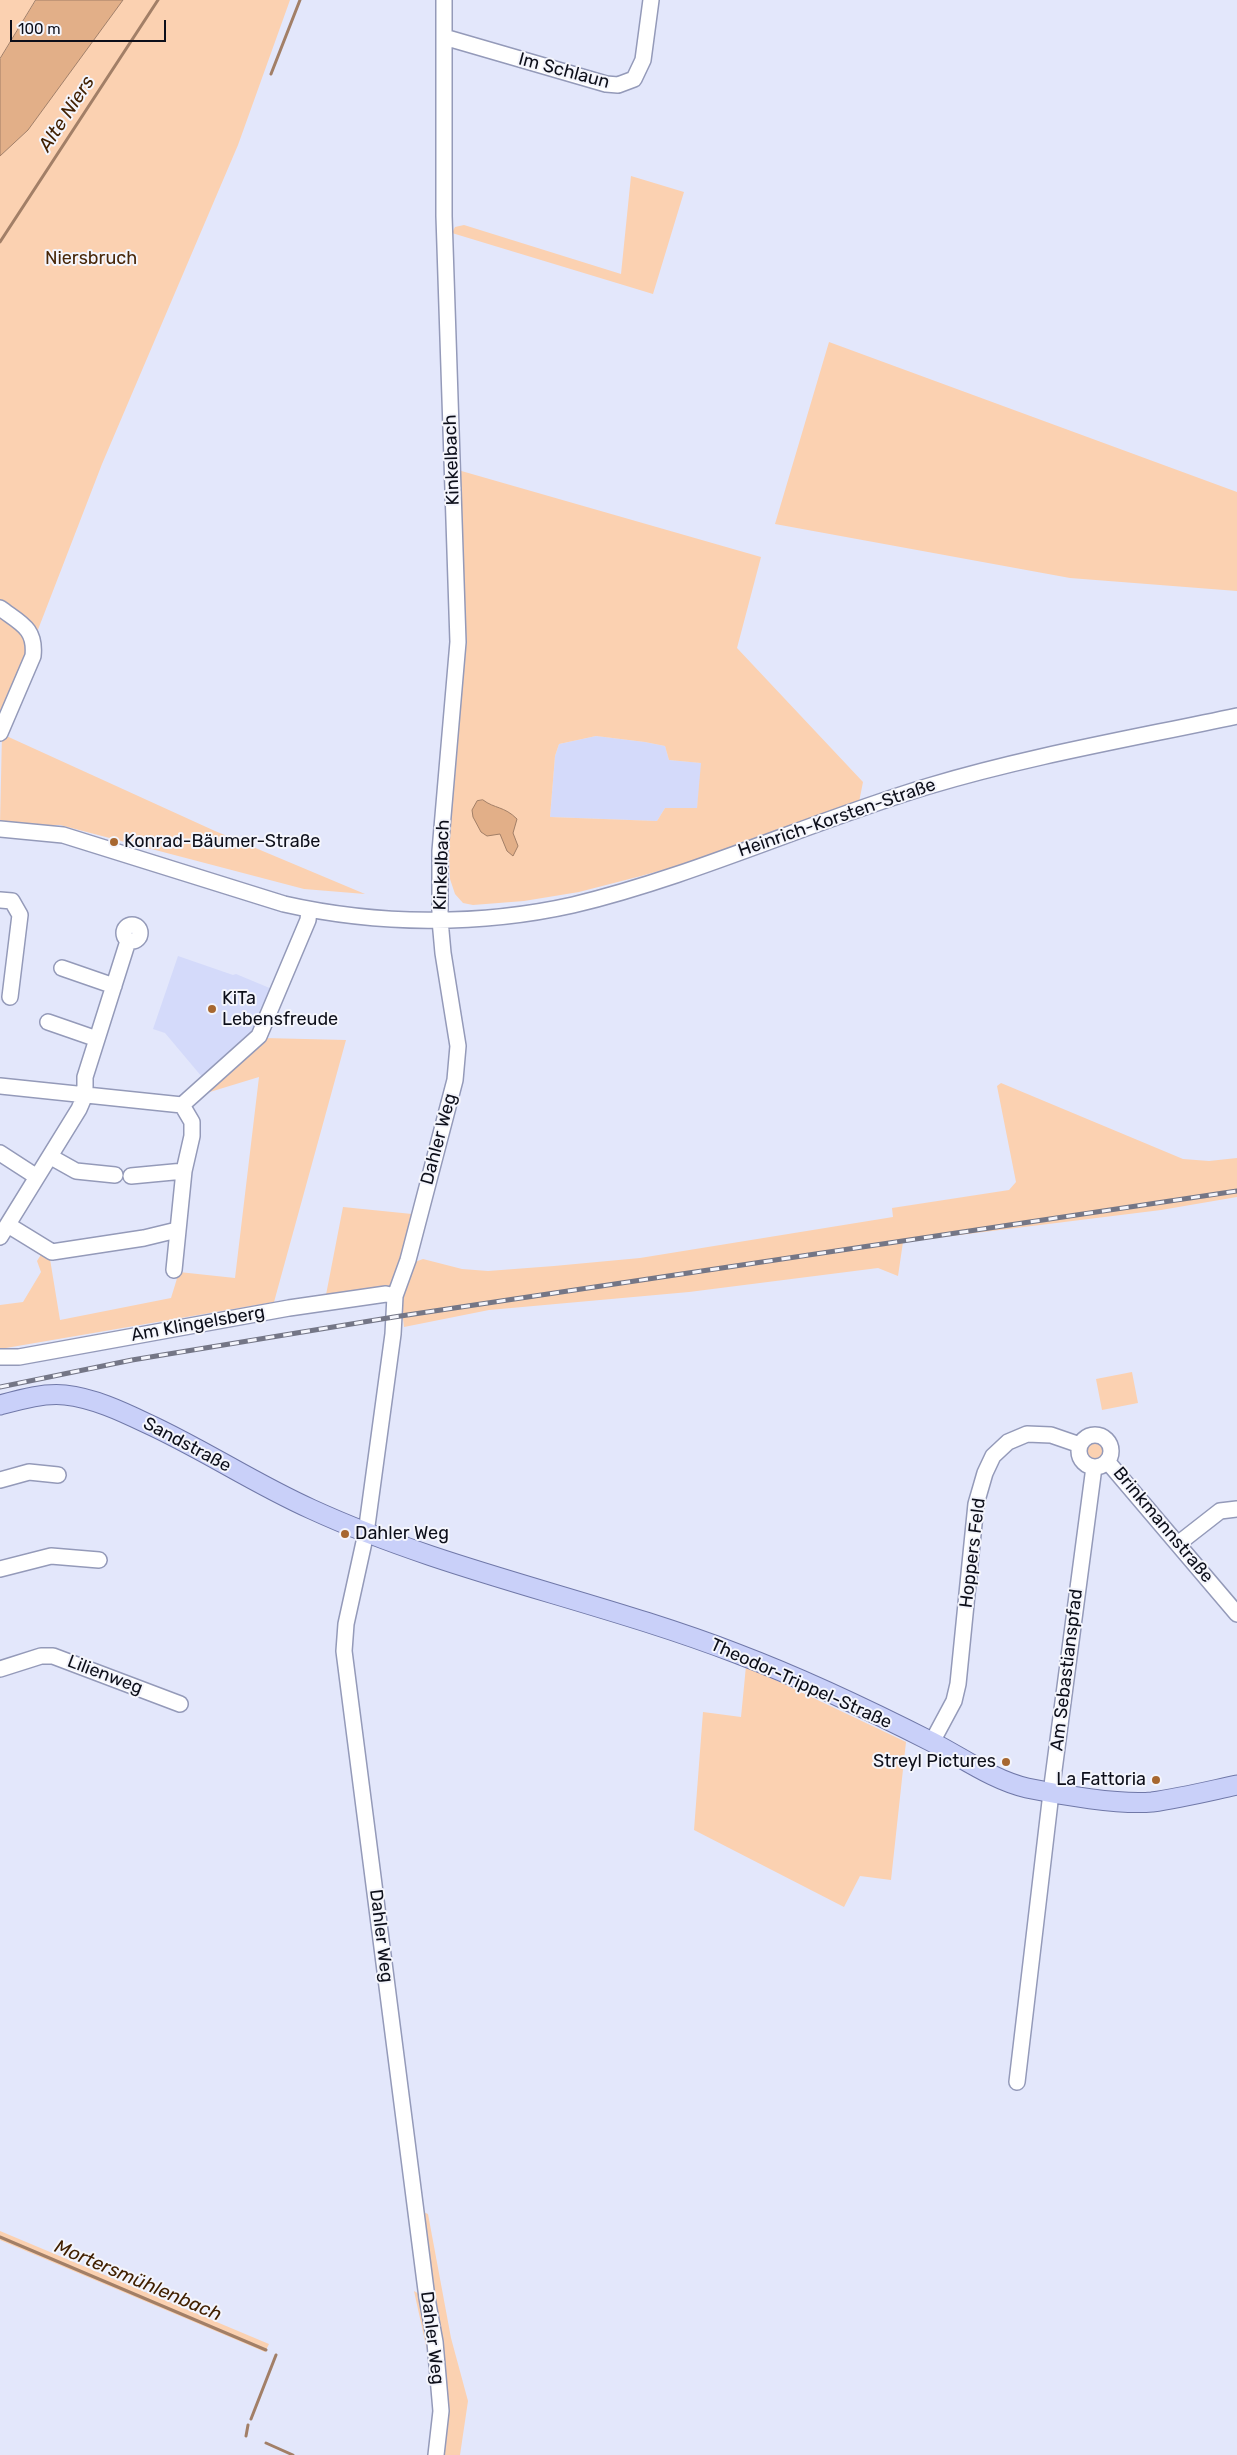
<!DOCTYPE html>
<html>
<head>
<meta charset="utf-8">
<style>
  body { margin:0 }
  #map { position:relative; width:1237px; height:2455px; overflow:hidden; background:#e3e7fb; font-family:Rubik,sans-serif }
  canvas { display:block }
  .scale { position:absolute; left:10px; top:20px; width:156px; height:22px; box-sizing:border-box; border:2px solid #0d0f1a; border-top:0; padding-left:6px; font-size:15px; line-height:18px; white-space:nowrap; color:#0d0f1a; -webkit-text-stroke:4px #f4f5fc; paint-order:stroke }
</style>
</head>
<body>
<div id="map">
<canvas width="1237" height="2455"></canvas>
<div class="scale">100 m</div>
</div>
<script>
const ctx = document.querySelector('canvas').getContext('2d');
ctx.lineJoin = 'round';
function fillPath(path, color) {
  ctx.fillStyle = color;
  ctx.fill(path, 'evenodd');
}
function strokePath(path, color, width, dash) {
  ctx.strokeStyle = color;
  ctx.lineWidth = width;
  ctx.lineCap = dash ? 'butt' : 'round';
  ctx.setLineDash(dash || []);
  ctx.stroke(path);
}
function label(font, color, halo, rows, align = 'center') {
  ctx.font = font + ' Rubik,sans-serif';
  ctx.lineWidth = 4;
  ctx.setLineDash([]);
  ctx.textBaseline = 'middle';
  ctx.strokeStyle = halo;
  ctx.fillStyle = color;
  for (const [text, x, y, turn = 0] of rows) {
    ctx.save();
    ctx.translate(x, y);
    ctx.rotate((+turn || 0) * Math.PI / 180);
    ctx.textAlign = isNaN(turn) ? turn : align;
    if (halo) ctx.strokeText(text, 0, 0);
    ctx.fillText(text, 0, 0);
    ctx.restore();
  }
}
fillPath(new Path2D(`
  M596 736 645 742 665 746 669 760 702 763 697 809 665 808 657 821 550 817 555 756 559 744Z
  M178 956 233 975 236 974 272 989 254 1032 202 1077 165 1033 153 1029Z`), '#d4dafa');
fillPath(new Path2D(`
  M0 0H36L0 59Z
  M123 0H290L238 145 102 464 0 728V156L28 130Z
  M631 176 684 192 653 294 452 233 455 227 464 225 621 274Z
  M829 342 1237 492V591L1070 578 775 524Z
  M444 466 761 557 737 648 863 782 859 802 716 855 641 876 579 892 524 901 473 905 463 903 455 894 450 879 448 835 450 646ZM596 736 645 742 665 746 669 760 701 763 697 808H665L657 821 550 817 555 756 559 744Z
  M2 734 215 831 365 894 304 889 60 825H0Z
  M264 1038 346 1040 274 1302 0 1349V1305L23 1302 41 1272 37 1261 44 1250 53 1255 50 1259 60 1320 171 1298 179 1272 235 1278 259 1077 200 1095Z
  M1001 1083 1183 1159 1209 1161 1237 1158V1197L1161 1210 903 1242 898 1276 878 1268 689 1292 489 1310 404 1327 400 1294 412 1263 423 1259 462 1269 488 1271 554 1266 640 1258 893 1217 892 1208 1009 1190 1016 1182 997 1086Z
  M343 1207 412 1214 394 1288 325 1300Z
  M1132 1372 1138 1403 1102 1410 1096 1379Z
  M1087 1451a8 8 0 1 1 16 0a8 8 0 1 1-16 0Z
  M746 1666 906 1742 891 1880 860 1876 844 1907 694 1830 703 1712 741 1717Z
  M416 2209 428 2214 451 2338 468 2401 460 2455H431L436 2391 414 2291 426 2298Z
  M0 2231 269 2344 265 2352 0 2240Z`), '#fbd1b1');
const water = new Path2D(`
  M36 0H123L28 130 0 156V59Z
  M483 800C495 809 504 806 517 819L513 833 518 846 513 856 507 851 500 834 487 836 481 832 473 817 472 810 477 801Z`);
fillPath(water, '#e2af88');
strokePath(water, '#a27f67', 1);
strokePath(new Path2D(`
  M271 74 300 0
  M0 242 158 0
  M0 2237 266 2350
  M251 2419 276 2355
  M246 2436 248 2425
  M266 2443 293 2455`), '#a27f67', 3);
const minor = new Path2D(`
  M444 37 606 84 618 85 634 79 643 60 651 0
  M0 608C20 623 36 628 33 656L0 733
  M0 829 63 835 284 904C377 925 479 926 573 905 694 876 809 822 929 786 1029 756 1134 738 1237 716
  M0 900 12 901 20 915 10 997
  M124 933a8 8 0 1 1 16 0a8 8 0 1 1-16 0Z
  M62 968 114 986
  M48 1022 97 1039
  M0 1086 182 1105 259 1036 308 920 309 910
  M0 1153 37 1177
  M51 1157 76 1171 115 1175
  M131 1176 184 1171
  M8 1225 52 1252 144 1238 177 1230
  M0 1237 79 1109 85 1095V1077L128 941
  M174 1270 184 1171 192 1136V1122L182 1105
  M0 1357H19L289 1308 386 1294 395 1296
  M1079 1451a16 16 0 1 1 32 0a16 16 0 1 1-32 0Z
  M1107 1461 1237 1614
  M0 1480 29 1472 58 1475
  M1179 1543 1220 1511 1237 1509
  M0 1569 51 1556 99 1560
  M0 1669 41 1656H53L180 1704
  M932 1742 954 1701 958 1684 976 1504 985 1473 993 1456 1008 1442 1027 1434 1051 1435 1080 1445
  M1017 2082 1051 1793 1094 1467
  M436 2455 441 2411 435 2342 427 2298 344 1651 346 1624 366 1533 393 1334 395 1296 408 1260 455 1080 458 1046 443 953 440 920V851L458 642 444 216V0`);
const major = new Path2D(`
  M0 1405C22 1399 43 1393 65 1395 93 1398 121 1411 146 1423 203 1449 255 1484 311 1509 448 1572 598 1600 738 1654 804 1679 869 1710 932 1742 963 1758 993 1780 1027 1788 1060 1795 1120 1805 1152 1802 1181 1798 1209 1791 1237 1785`);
strokePath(minor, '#949ab9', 18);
strokePath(major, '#7078a8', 21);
strokePath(minor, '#fff', 15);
strokePath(major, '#c9d0f9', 19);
const rail = new Path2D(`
  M0 1387 132 1360 394 1317 1237 1191`);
strokePath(rail, '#747686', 5);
strokePath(rail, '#f4f5fc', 3, [9]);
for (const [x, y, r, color] of [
  [114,842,5,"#a76730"],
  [212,1009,5,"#a76730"],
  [345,1534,5,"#a76730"],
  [1006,1762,5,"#a76730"],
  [1156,1780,5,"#a76730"]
]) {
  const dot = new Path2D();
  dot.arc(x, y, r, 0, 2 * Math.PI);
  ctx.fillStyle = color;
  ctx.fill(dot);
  strokePath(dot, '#f4f5fc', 2);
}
label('18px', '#0d0f1a', '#f4f5fc', [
  ["Im Schlaun",564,71,15],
  ["Kinkelbach",452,460,-92],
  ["Heinrich-Korsten-Straße",837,818,-19],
  ["Kinkelbach",442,865,-88],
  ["Dahler Weg",439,1139,-75],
  ["Am Klingelsberg",198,1324,-10],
  ["Sandstraße",187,1445,28],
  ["Brinkmannstraße",1163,1525,50],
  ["Hoppers Feld",973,1553,-83],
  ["Am Sebastianspfad",1067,1670,-83],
  ["Lilienweg",105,1675,21],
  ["Theodor-Trippel-Straße",801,1684,24],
  ["Dahler Weg",381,1936,83],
  ["Dahler Weg",432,2338,83]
]);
label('18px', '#482708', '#f4f5fc', [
  ["Niersbruch",91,259]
]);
label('18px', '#0d0f1a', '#f4f5fc', [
  ["Konrad-Bäumer-Straße",124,842],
  ["KiTa",222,999],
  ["Lebensfreude",222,1020],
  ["Dahler Weg",355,1534],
  ["Streyl Pictures",996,1762,"right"],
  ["La Fattoria",1146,1780,"right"]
], 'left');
label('italic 19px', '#412001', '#f4f5fc', [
  ["Alte Niers",67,114,-57],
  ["Mortersmühlenbach",138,2281,23]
]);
</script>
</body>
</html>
